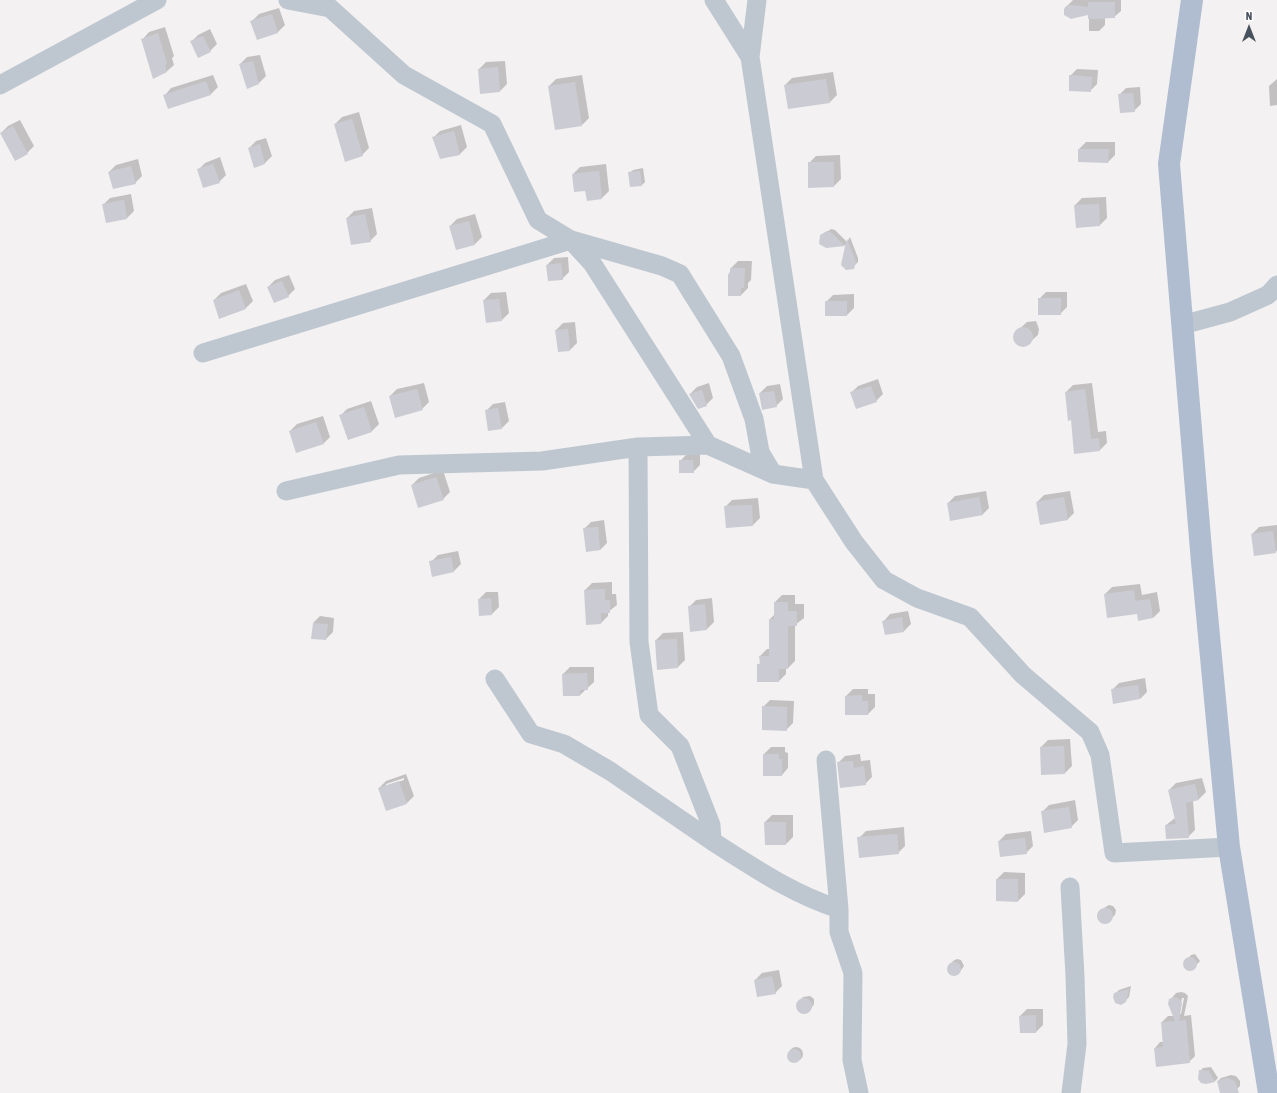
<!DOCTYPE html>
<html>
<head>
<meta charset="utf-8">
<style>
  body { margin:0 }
  #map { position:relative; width:1277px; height:1093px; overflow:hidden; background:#f3f1f1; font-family:"Asap Condensed",sans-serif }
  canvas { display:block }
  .north { position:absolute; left:1229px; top:8px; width:40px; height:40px; -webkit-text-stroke:3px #fff; paint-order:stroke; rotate:0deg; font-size:11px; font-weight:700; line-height:16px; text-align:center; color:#48525f }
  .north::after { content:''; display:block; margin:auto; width:14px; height:18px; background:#48525f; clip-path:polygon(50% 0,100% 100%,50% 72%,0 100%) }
</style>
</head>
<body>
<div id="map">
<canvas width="1277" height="1093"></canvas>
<div class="north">N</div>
</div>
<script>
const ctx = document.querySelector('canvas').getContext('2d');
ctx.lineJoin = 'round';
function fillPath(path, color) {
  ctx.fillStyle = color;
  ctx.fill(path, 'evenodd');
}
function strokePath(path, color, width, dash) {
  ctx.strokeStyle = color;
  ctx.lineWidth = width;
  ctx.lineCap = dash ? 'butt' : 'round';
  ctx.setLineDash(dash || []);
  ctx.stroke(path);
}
fillPath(new Path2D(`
  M1073 0H1121V11L1114 17H1105V25L1099 31H1089V13L1067 6Z
  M279 8 285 25 278 32 252 21 259 14Z
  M165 27 174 56 172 58 174 65 166 72 143 39 149 32Z
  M210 29 217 44 210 51 191 42 198 35Z
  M260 55 266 76 259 83 240 64 247 57Z
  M505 61 507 84 500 91 479 69 486 62Z
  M1077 69 1098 70 1097 84 1090 91 1070 76Z
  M833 72 837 95 830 102 785 85 792 78Z
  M213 75 218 87 211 94 168 108 165 95 171 88Z
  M582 75 589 118 582 125 549 86 556 79Z
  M1277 79V105L1270 106 1269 86Z
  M1140 87 1141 104 1134 111 1119 95 1126 88Z
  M359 112 369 148 362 155 335 124 342 117Z
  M20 120 34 146 27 153 1 133 8 126Z
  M461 125 467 147 460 154 433 138 440 131Z
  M266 138 272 156 265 163 254 166 249 148 256 141Z
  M1086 142H1115V155L1108 162 1079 161V149Z
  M840 155 841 179 834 186 809 163 816 156Z
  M220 157 226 175 219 182 198 170 205 163Z
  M138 159 142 176 135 183 109 172 116 165Z
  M606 164 609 191 602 198 573 174 580 167Z
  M643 168 645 182 642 185 629 173 633 170Z
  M131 194 134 211 127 218 103 205 110 198Z
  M1106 197 1107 218 1100 225 1075 205 1082 198Z
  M372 208 377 234 370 241 347 218 354 211Z
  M475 214 482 237 475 244 457 249 450 226 457 219Z
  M831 229 835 230 847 242 850 237 858 258V262L854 266 846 245 826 247 821 236Z
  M568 257 569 272 562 279 547 265 554 258Z
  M738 261H752L751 280 748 283V288L741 295 729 274 731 268Z
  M289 275 295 289 288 296 268 287 275 280Z
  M246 284 253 301 246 308 214 300 221 293Z
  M506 292 509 313 502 320 484 300 491 293Z
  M1046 292H1067V307L1060 314 1039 299Z
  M854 294V308L847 315 826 302 833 295Z
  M1036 321 1039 329 1038 335 1030 342 1023 346 1017 344 1014 339 1015 333 1027 322Z
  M575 322 577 343 570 350 559 351 556 330 563 323Z
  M878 379 883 394 876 401 851 393 858 386Z
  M424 383 429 402 422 409 390 396 397 389Z
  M709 383 713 398 706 405 690 394 697 387Z
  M1092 383 1098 432 1106 431 1107 443 1100 450 1072 419 1066 392 1073 385Z
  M780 384 783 399 776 406 760 393 767 386Z
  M371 401 379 424 372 431 348 439 340 416 347 409Z
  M505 402 509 421 502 428 486 411 493 404Z
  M323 416 330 437 323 444 290 431 297 424Z
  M700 453V465L693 472 680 461 687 454Z
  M443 470 450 492 443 499 412 485 419 478Z
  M986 491 989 508 982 515 948 503 955 496Z
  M1070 491 1074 513 1067 520 1037 502 1044 495Z
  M758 498 760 518 753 525 725 507 732 500Z
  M604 520 607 543 600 550 587 551 584 529 591 522Z
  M1277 525V550L1276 552 1252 534 1259 527Z
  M458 551 461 564 454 571 431 562 438 555Z
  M612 582V594H616L617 605 608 612V616L601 623 585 590 592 583Z
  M1140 584 1142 595 1157 592 1160 611 1153 618 1138 613 1105 594 1112 587Z
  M486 592H498L499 607 492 614 480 615 479 599Z
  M782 595H795V604H804V618L795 625V661L788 668H786V674L779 681 758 665 761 662 760 656 767 649H770V619L775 614V602Z
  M712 598 714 622 707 629 691 631 689 607 696 600Z
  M908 611 911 624 904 631 884 621 890 614Z
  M320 616 334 618 333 632 326 639 313 623Z
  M683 632 685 660 678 667 656 640 663 633Z
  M570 667H594V682L580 695 563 674Z
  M1145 678 1147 692 1140 699 1112 690 1119 683Z
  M853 689H868V694H875V707L868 714 846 696Z
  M770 700 794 701 793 723 786 730 763 707Z
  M1070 739 1072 766 1065 773 1041 747 1048 740Z
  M771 747H785V752L788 753V768L782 775 764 754Z
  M860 754 861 761 870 760 872 777 865 784 838 763 845 756Z
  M406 774 414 796 407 803 379 788 386 781ZM404 778V780L386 786V784Z
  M1202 778 1206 792 1199 799 1193 801 1195 830 1188 837 1166 825 1175 818 1169 790 1176 783Z
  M1075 800 1078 820 1071 827 1042 812 1049 805Z
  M772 815H793V837L786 844 765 822Z
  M904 827 905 846 898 853 859 838 866 831Z
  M1031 831 1033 846 1026 853 999 841 1006 834Z
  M1004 872 1025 873V894L1018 901 997 879Z
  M1109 905 1113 906 1116 910 1115 915 1107 923 1101 922 1098 918 1099 911Z
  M1195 954 1200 961 1192 970H1188L1184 966V963L1191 955Z
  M957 959 961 960 964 966 959 973 953 975 950 974 948 968 953 961Z
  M779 970 782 986 775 993 755 980 762 973Z
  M1131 986 1129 997 1125 1001 1115 994 1119 990Z
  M1181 992 1185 993 1188 996 1184 1016 1191 1015 1195 1056 1189 1062 1155 1048 1160 1042H1164L1162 1022 1168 1016H1174L1170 1000 1176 993ZM1182 998H1184L1181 1014 1179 1013Z
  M810 996 814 999V1004L809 1012 802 1013 797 1007 800 1001 803 997Z
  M1027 1009H1043V1025L1036 1032 1020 1016Z
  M789 1054a7 7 0 1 1 14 0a7 7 0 1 1-14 0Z
  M1211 1067 1218 1078 1215 1081 1203 1083 1200 1071 1203 1068Z
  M1231 1075 1236 1076 1240 1081V1086L1233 1093H1223L1218 1081 1221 1078Z`), '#0003');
fillPath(new Path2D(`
  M1088 2H1115V18L1088 19V15L1071 19 1064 15V9L1066 6 1070 5 1088 7Z
  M272 14 278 33 257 40 250 21Z
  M158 33 167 64 165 65 167 72 153 79 141 39Z
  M203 36 211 52 198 58 190 41Z
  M253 61 259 84 247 89 239 64Z
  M498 67 500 92 480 94 478 69Z
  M1069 75 1092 77 1091 92 1069 91Z
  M826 79 830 103 788 109 784 85Z
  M206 81 211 95 168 109 163 95Z
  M575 82 582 126 555 130 548 86Z
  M1133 93 1135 112 1120 113 1118 94Z
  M352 119 363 156 345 162 334 124Z
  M13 126 28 154 15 161 0 133Z
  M454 131 460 155 440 159 432 137Z
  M260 144 265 164 254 168 248 148Z
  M1078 149H1109L1108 163 1078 162Z
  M808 162H834V187L808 188Z
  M213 164 220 183 203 188 197 169Z
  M131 166 136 184 113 189 108 172Z
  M599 171 602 199 587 201 585 191 574 192 572 174Z
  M640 171 642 186 630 187 628 172Z
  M124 200 127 219 106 223 102 204Z
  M1099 204 1100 226 1076 228 1074 205Z
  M365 214 371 242 351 245 346 218Z
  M469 221 475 245 456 250 449 226Z
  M827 231 832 233 845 246 847 239 856 262 854 269 846 270 841 265 845 246 826 248 819 244 820 235Z
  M561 263 563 280 548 281 546 265Z
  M730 268H745L744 288H741V296H728V274H730Z
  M282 281 289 297 274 303 267 287Z
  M239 290 246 309 219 319 213 300Z
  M1038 298H1061V315H1038Z
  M499 299 502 321 486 323 483 300Z
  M825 301H847V316H825Z
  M1013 337a10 10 0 1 1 20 0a10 10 0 1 1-20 0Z
  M568 329 570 351 558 352 555 330Z
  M871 386 877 402 856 409 850 392Z
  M417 389 423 410 395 418 389 396Z
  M1085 389 1091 439 1099 438 1100 451 1074 454 1071 420 1068 421 1065 392Z
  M702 390 707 406 698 409 689 394Z
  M774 391 777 407 762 410 759 393Z
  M364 407 372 432 348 440 339 415Z
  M498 408 502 429 488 431 485 410Z
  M316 422 324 444 296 453 289 431Z
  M679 460H693L694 473H679Z
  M436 477 444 500 418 508 411 485Z
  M979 497 983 515 950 521 947 503Z
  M1064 497 1068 520 1040 525 1036 502Z
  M752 505 753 526 726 528 724 506Z
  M598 527 600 550 586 552 583 528Z
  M1273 531 1276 553 1254 556 1251 534Z
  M451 557 454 572 432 577 429 561Z
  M605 589V600H610V613H601V624L586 625 584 590Z
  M1134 590 1135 601 1150 599 1153 618 1138 621 1137 614 1107 618 1104 594Z
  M491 598 492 615 479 616 478 599Z
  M774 602H788V611H797V626H788V669H779V682H757V664H760L759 656H769V619H774Z
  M705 604 707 630 690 632 688 606Z
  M902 617 904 632 885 635 882 621Z
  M313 623 328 624 326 640 311 639Z
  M677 639 678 668 657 670 655 640Z
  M587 673 588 690H580V696H563L562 674Z
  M1138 685 1140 699 1113 704 1111 689Z
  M862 695V701H868V715H845V696Z
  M762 706 787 707V731L762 730Z
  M1064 746 1065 774 1041 775 1040 747Z
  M763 754H779V759H782V776H763Z
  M853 761 854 768 864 766 866 785 840 788 837 762Z
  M399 781 407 804 386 811 378 788Z
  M1195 784 1199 800 1186 803 1189 838 1166 839 1165 825 1176 824 1168 790Z
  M1069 807 1072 828 1044 833 1041 811Z
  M764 822H786V845H765Z
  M897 834 899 854 859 858 857 837Z
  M1025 838 1027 854 1000 857 998 841Z
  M996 879H1018V902L996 901Z
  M1097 916a8 8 0 1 1 16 0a8 8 0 1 1-16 0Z
  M1183 964a7 7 0 1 1 14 0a7 7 0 1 1-14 0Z
  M947 969a7 7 0 1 1 14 0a7 7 0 1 1-14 0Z
  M772 976 776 994 757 997 754 980Z
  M1129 989 1126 1002 1121 1005 1115 1003 1113 997 1114 993Z
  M1174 997 1179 999 1182 1003 1179 1021 1186 1020 1190 1063 1156 1067 1154 1048 1163 1047 1161 1022 1175 1021 1168 1004 1169 999Z
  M796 1006a8 8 0 1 1 16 0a8 8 0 1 1-16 0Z
  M1036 1015V1033H1020L1019 1016Z
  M787 1056a7 7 0 1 1 14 0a7 7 0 1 1-14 0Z
  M1199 1070 1209 1071 1215 1082 1206 1084 1201 1083 1198 1079Z
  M1227 1078 1235 1081 1239 1093H1220L1217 1081Z`), '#cbccd3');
strokePath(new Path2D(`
  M288 0 330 8 404 75 492 124 538 220 571 240 592 263 708 445
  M714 0 750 57 814 480
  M750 57 757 0
  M0 85 157 0
  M1182 325 1230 312 1268 295 1277 285
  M203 353 571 240 662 266 680 274 731 356 754 419 760 452 773 474 708 445 638 447 542 461 399 465 286 491
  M638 447 639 642 649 715 680 746 711 825 712 841C753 867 792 894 839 909V932L853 973 852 1060 859 1093
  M773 474 814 480 854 542 884 580 917 598 970 617 1023 675 1090 732 1100 755 1114 853 1229 847
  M495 679 531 734 564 744 610 771 712 841
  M826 760 839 909
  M1070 887 1075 976 1077 1044 1071 1093`), '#bec7d0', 19);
strokePath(new Path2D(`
  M1192 0 1169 164 1202 562 1229 847 1269 1093`), '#b0bdd0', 22);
</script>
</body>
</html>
